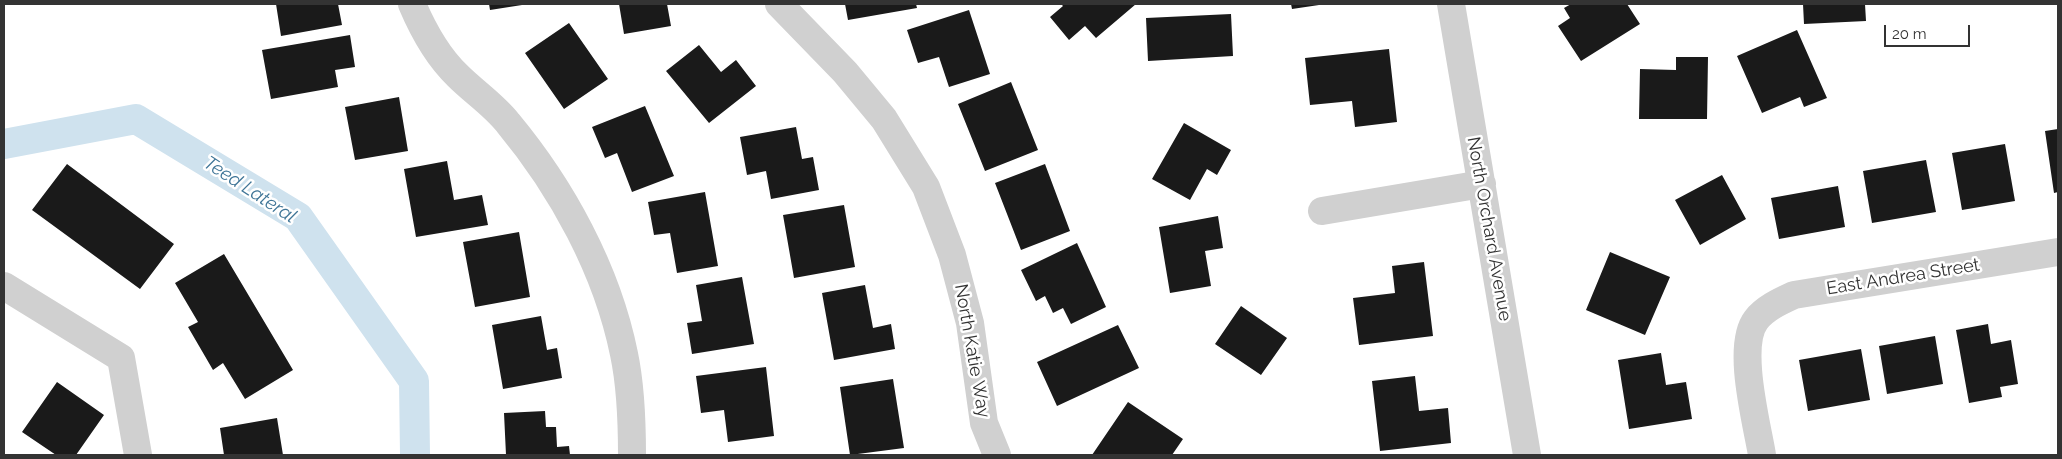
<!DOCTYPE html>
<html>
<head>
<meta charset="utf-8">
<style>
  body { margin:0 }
  #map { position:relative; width:2062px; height:459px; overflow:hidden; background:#fff; font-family:Raleway,sans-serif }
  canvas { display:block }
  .frame { position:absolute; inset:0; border:5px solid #333; pointer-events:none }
  .scale { position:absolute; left:1884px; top:25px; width:86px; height:22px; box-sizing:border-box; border:2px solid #333; border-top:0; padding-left:6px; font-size:15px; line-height:18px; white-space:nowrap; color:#333; -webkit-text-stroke:4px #fff; paint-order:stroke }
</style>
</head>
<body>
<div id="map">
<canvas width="2062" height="459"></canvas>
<div class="frame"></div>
<div class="scale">20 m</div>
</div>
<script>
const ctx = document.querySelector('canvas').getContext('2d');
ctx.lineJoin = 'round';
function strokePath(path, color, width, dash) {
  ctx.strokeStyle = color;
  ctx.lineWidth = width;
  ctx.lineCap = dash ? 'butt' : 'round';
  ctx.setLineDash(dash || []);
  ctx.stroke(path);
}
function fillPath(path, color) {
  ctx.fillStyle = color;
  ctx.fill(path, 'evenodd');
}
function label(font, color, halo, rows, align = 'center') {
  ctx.font = font + ' Raleway,sans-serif';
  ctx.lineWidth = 5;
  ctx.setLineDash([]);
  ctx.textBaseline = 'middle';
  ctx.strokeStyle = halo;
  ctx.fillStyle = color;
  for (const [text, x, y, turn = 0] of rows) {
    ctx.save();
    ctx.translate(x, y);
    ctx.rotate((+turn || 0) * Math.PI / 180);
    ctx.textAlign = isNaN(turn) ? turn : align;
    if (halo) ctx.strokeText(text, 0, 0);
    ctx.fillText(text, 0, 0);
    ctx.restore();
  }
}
strokePath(new Path2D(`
  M4 144 136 119 298 217 414 381 415 455`), '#cfe2ee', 30);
fillPath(new Path2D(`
  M276 4H338L342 25 281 36Z
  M489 4H522V5L490 10Z
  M619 4H667L671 26 624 34Z
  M845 4H916L917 8 848 20Z
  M1061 4H1136L1096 38 1085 26 1069 40 1050 17 1063 6Z
  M1291 4H1319V5L1292 9Z
  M1571 4H1610L1611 5 1627 4 1640 24 1581 61 1558 26 1570 18 1564 8Z
  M1803 4H1865L1866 21 1804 24Z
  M969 10 990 74 949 87 939 57 918 63 907 30Z
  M1231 14 1233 56 1148 61 1146 18Z
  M569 23 608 79 564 109 525 53Z
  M1797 30 1827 98 1804 107 1800 97 1762 113 1737 56Z
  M350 35 355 67 335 70 338 87 271 99 262 50Z
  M699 45 721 72 736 60 756 86 709 123 666 71Z
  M1389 49 1397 122 1355 127 1352 101 1310 105 1305 58Z
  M1676 57H1708L1707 119H1639L1640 69 1676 70Z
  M1011 82 1038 150 985 171 958 104Z
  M399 97 408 151 355 160 345 107Z
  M645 106 674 176 632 192 617 153 605 158 592 127Z
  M1184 123 1231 150 1217 175 1207 169 1190 200 1152 179Z
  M796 127 802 159 813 157 819 190 771 199 766 171 747 175 740 137Z
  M2058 129V192L2054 193 2045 131Z
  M2005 144 2015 201 1962 210 1952 153Z
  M1926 160 1936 212 1872 223 1863 171Z
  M447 161 454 200 482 195 488 225 416 237 404 169Z
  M67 164 174 244 140 289 32 210Z
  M1045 164 1070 231 1021 250 995 183Z
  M1722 175 1746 219 1700 245 1675 200Z
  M1838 186 1845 227 1779 239 1771 198Z
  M705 192 718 266 677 273 670 233 654 235 648 202Z
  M844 205 855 267 794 278 783 215Z
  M1218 216 1223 248 1205 251 1211 286 1170 293 1159 227Z
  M519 232 530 297 475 307 463 242Z
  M1077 243 1106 307 1071 324 1063 308 1053 313 1045 296 1036 301 1021 270Z
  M1610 252 1670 277 1645 335 1586 310Z
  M224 254 293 370 245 399 223 363 213 370 188 327 198 322 175 283Z
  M1424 262 1433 336 1359 345 1353 298 1395 293 1392 266Z
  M742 277 754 344 692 354 687 323 702 321 696 285Z
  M865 285 873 328 891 324 895 349 834 360 822 293Z
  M1241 306 1287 338 1261 375 1215 344Z
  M541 316 547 350 557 348 562 378 503 389 492 325Z
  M1988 324 1991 344 2011 340 2018 384 2000 387 2002 397 1969 403 1956 330Z
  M1118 325 1139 368 1057 406 1037 362Z
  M1935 336 1943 384 1887 394 1879 346Z
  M1861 349 1870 400 1808 411 1799 360Z
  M1661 353 1666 385 1686 382 1692 419 1629 429 1618 360Z
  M766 367 774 436 728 442 724 410 701 413 696 376Z
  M1415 376 1419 411 1448 408 1451 443 1380 451 1372 381Z
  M893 379 904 448 850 455 840 387Z
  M57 382 104 415 76 455H56L22 432Z
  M1128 402 1183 439 1172 455H1092Z
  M545 411 546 427H556L557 447 569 446 570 455H506L504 413Z
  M277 418 283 455H224L220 428Z`), '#1a1a1a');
strokePath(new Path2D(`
  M412 4C423 30 437 56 458 76 474 92 494 105 508 123 562 188 607 270 624 354 631 387 632 422 632 455
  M779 4 845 72 884 119 926 187 952 255 970 323 984 423 997 455
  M1451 4 1527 455
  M1322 211 1482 184
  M4 286 121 358 138 455
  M1762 455C1757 424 1736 346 1756 320 1765 308 1781 301 1794 295L2058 252`), '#d0d0d0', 28);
label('18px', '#333', '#fff', [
  ["North Orchard Avenue",1489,229,80],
  ["East Andrea Street",1903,277,-9],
  ["North Katie Way",972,351,80]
]);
label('italic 19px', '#3f7597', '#fff', [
  ["Teed Lateral",250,190,33]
]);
</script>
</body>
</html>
